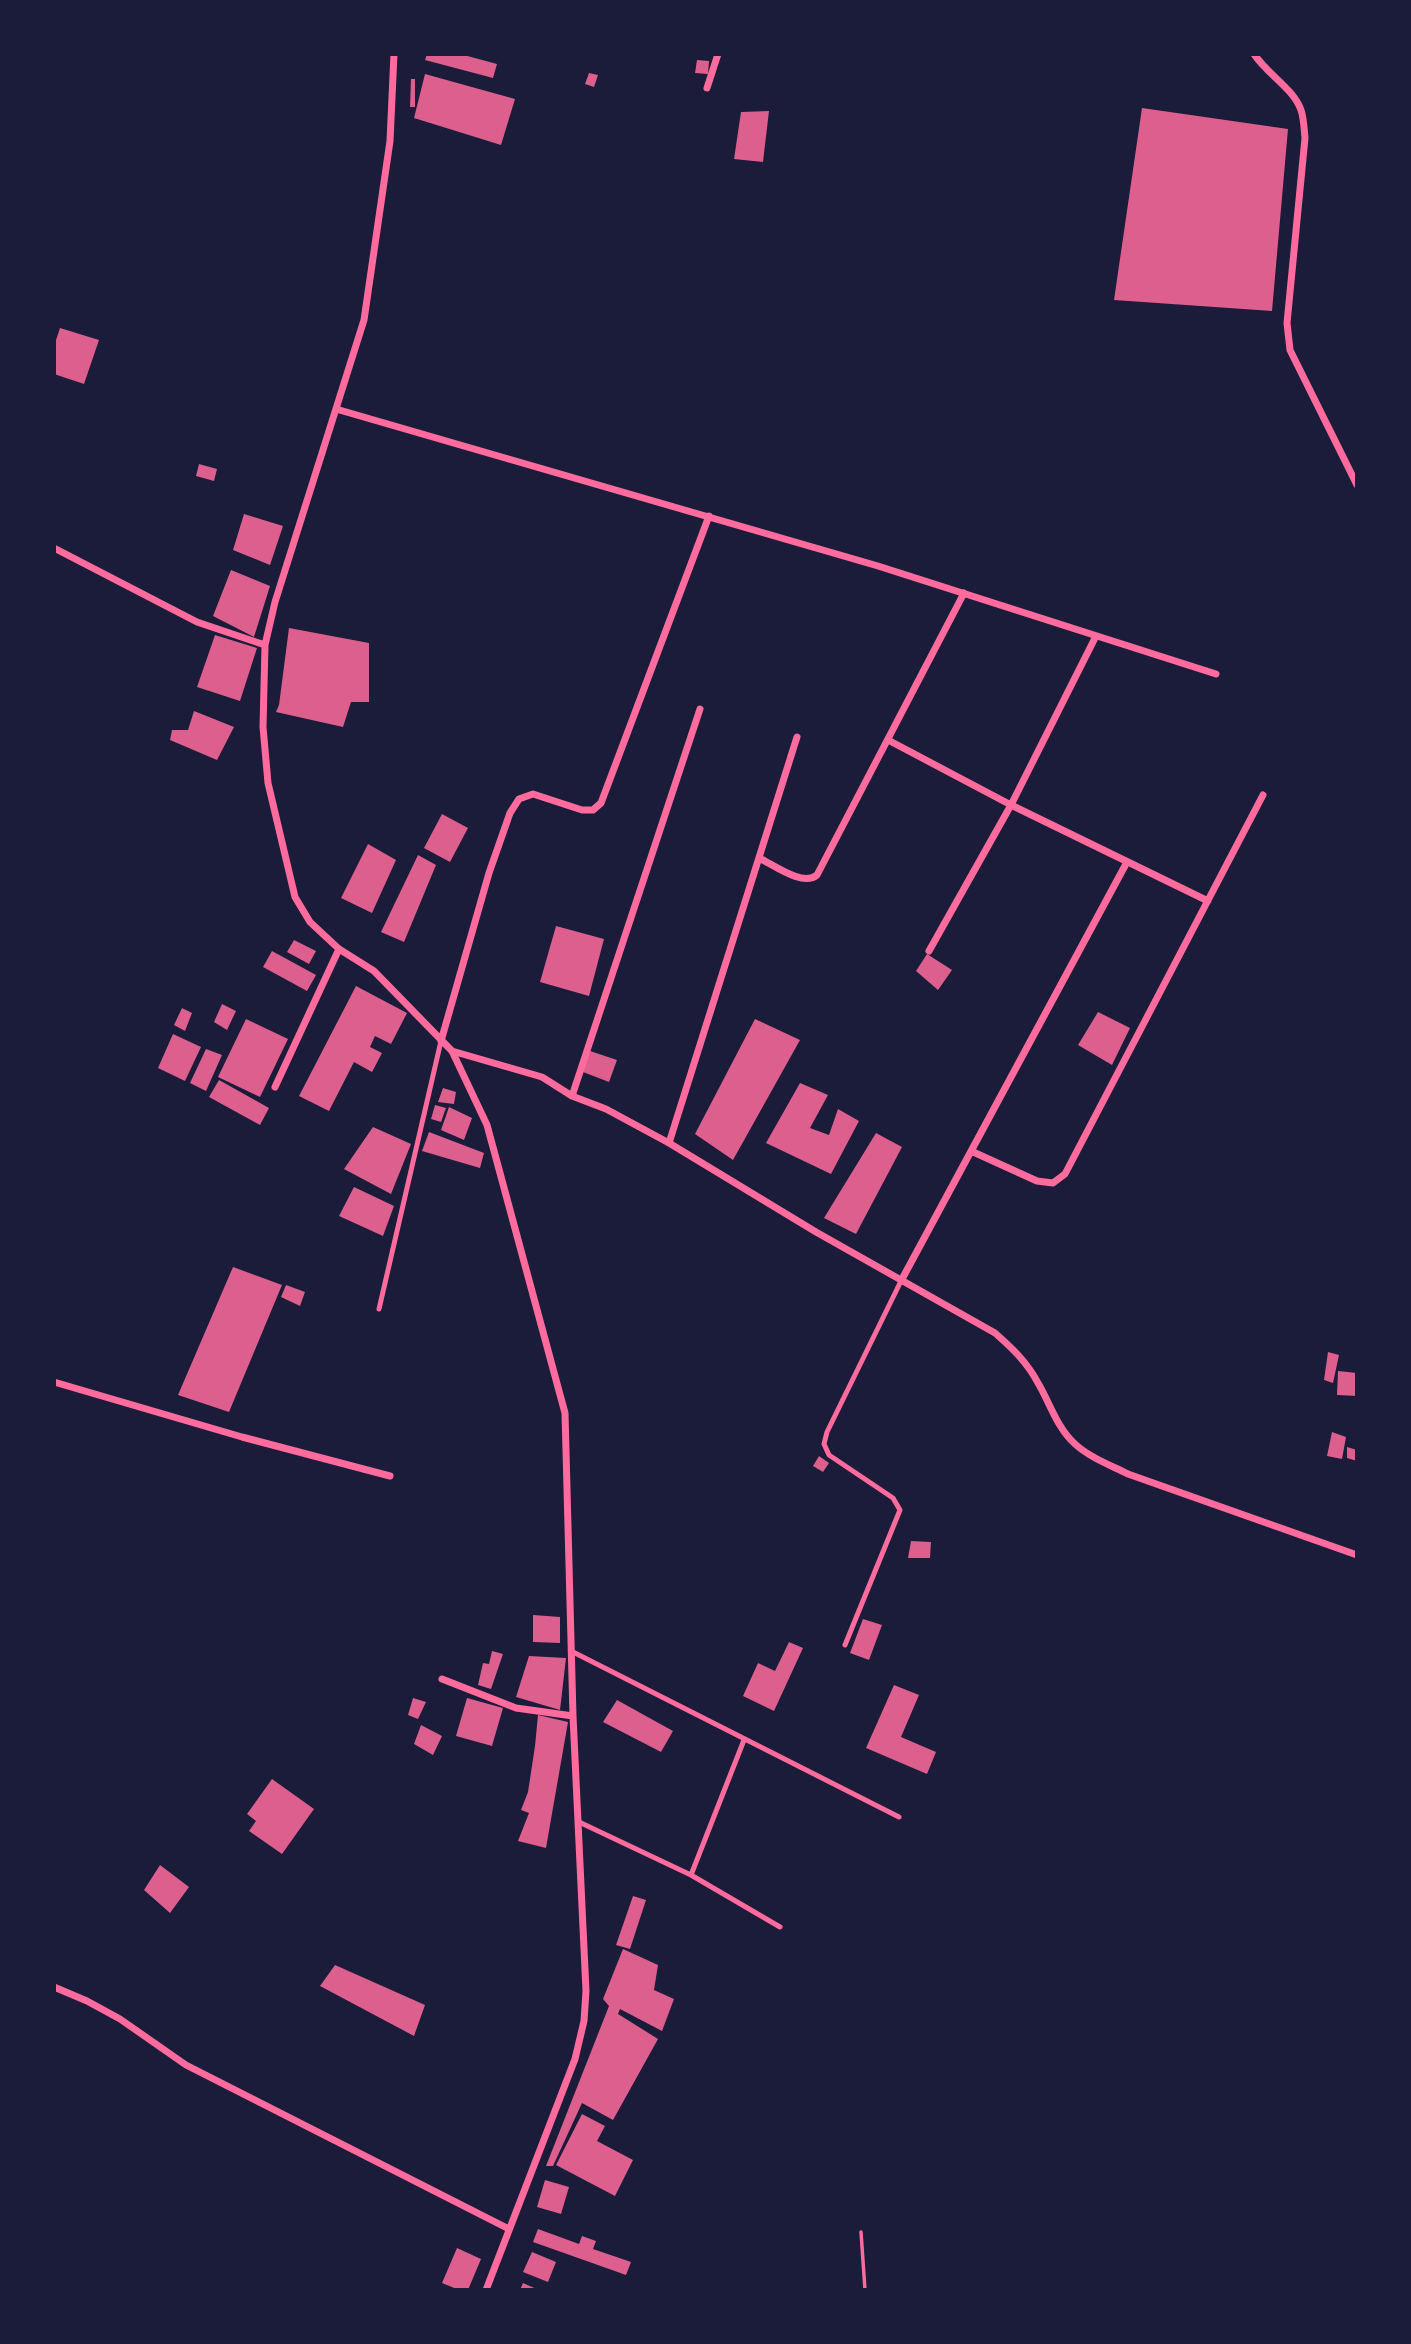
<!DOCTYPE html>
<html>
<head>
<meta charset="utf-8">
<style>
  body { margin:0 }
  #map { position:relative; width:1411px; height:2344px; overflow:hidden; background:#1b1b3a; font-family:"IBM Plex Serif",serif }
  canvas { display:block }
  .frame { position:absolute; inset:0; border:56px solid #1b1b3a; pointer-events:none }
</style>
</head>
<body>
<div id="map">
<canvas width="1411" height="2344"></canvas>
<div class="frame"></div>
</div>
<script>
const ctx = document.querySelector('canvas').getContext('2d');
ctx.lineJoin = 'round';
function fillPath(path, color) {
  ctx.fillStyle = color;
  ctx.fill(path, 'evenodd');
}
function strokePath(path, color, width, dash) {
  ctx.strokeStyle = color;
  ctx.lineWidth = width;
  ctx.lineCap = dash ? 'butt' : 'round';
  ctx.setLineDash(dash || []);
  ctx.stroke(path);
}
fillPath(new Path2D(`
  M427 54H460L497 64 493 78 425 60Z
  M697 60 709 61 708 74 695 73Z
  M589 73 598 75 594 87 585 84Z
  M425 74 515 99 501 145 414 118Z
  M411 79H415V107H410Z
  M1142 108 1288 129 1272 311 1114 300Z
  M769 111 763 162 734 159 741 112Z
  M60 328 99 340 84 384 54 374V346Z
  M199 464 217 469 214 481 196 476Z
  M244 514 283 526 270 565 233 550Z
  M231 570 270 586 254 637 213 616Z
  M289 628 369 643V702H351L343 727 276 712 279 705Z
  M215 635 257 648 240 701 197 687Z
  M194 711 234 727 217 760 170 740 172 730H188Z
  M442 814 468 828 450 862 424 848Z
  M368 844 396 860 372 913 341 898Z
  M418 855 436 865 404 942 381 932Z
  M556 926 604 939 589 996 540 982Z
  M294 940 316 951 309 964 287 952Z
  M272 951 316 975 307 991 263 967Z
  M927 954 952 970 938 990 916 971Z
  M356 986 407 1013 391 1044 375 1036 370 1047 382 1053 372 1072 354 1062 329 1111 299 1096Z
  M222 1004 236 1011 227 1030 214 1022Z
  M182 1008 192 1013 185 1031 174 1025Z
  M1098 1012 1130 1028 1112 1065 1078 1045Z
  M246 1019 288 1039 260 1097 218 1077Z
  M755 1019 800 1040 733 1160 695 1134Z
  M173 1034 201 1047 185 1081 158 1068Z
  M206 1049 222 1055 206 1091 190 1083Z
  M590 1051 617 1060 609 1082 583 1072Z
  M219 1080 269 1108 260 1125 209 1097Z
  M800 1083 828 1095 810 1128 829 1135 838 1109 859 1121 831 1174 766 1143Z
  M443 1088 456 1092 454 1104 438 1102Z
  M435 1105 446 1108 441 1122 431 1119Z
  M449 1107 472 1118 464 1140 441 1130Z
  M373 1127 411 1144 391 1194 344 1169Z
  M429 1132 484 1153 480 1168 422 1151Z
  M876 1133 902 1147 856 1234 824 1218Z
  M354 1187 394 1206 383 1236 339 1216Z
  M233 1267 282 1285 229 1412 178 1395Z
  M286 1285 305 1292 300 1306 281 1297Z
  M1328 1352 1339 1355 1333 1383 1324 1380Z
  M1338 1371 1357 1373V1396L1337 1395Z
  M1332 1432 1346 1437 1342 1459 1327 1456Z
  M1347 1447 1357 1450V1461L1347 1458Z
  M819 1456 829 1463 823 1472 813 1466Z
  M911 1541 931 1542 930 1558H908Z
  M533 1615 560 1617V1643L533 1642Z
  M863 1619 882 1625 869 1660 850 1653Z
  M789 1642 803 1648 774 1711 743 1696 758 1663 775 1671Z
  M492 1651 503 1654 491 1689 478 1685 483 1663 489 1664Z
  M529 1656 566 1658 560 1710 516 1697Z
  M894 1685 919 1695 901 1737 936 1752 927 1774 866 1748Z
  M413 1698 426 1702 418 1719 408 1715Z
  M467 1698 503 1708 492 1746 456 1736Z
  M617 1700 673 1731 661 1752 603 1722Z
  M538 1715 568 1722 546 1848 518 1841 529 1813 521 1810 528 1792 535 1746Z
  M421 1725 442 1736 433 1755 414 1744Z
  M272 1779 314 1809 282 1854 249 1831 256 1821 247 1814Z
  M160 1865 189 1887 170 1913 144 1890Z
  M633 1896 646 1900 630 1949 616 1945Z
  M623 1949 658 1965 654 1990 674 1999 662 2031 620 2009 618 2014 658 2039 613 2120 582 2103 553 2166H546L609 2006 603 1999Z
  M335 1965 425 2005 414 2036 320 1986Z
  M582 2114 605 2126 597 2141 633 2160 615 2196 556 2165Z
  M545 2180 569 2187 561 2214 537 2207Z
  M538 2229 579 2244 582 2236 596 2241 593 2249 631 2262 626 2275 533 2242Z
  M457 2248 481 2259 468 2290H459L442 2283Z
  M532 2252 556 2262 548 2282 523 2272Z
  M523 2283 539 2290H520Z`), '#dd5f8e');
strokePath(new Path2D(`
  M861 2232 865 2290`), '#ff6b9d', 3.5);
strokePath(new Path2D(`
  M379 1309 441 1041
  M845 1645 900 1510 893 1498 829 1455 824 1444 827 1432 901 1281
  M573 1652 899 1817
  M579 1822 691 1875 780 1927
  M691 1875 744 1740`), '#ff6b9d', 5);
strokePath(new Path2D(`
  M394 54 390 141 364 320 275 602 265 645 263 727 268 783 295 897 310 922 339 949 374 971 452 1051 487 1125 565 1413 573 1716 586 1991 584 2021 575 2059 486 2290
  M1254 54C1267 74 1293 88 1301 110 1304 119 1304 129 1305 138L1287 323 1290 350 1357 485
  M707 88 718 54
  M336 409 878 566 1216 674
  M54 548 197 622 265 645
  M888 740 1011 805 1208 901
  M759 858C774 865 803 887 817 875L964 593
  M929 951 1011 805 1096 636
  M441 1041 489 873 510 813 519 799 533 794 582 810H593L601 803 709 516
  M452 1051 542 1077 572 1096 606 1109 669 1143 816 1232 995 1333C1012 1348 1027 1362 1038 1383 1050 1403 1057 1428 1075 1444 1089 1457 1110 1465 1128 1474L1357 1555
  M275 1087 339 949
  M572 1096 700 709
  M669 1143 797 737
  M971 1151 1037 1181 1053 1183 1065 1174 1263 795
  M901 1281 1127 862
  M54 1382 242 1437 390 1476
  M442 1679 516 1708 573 1716
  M54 1987 87 2001 120 2019 186 2065 509 2229`), '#ff6b9d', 7);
</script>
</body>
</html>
